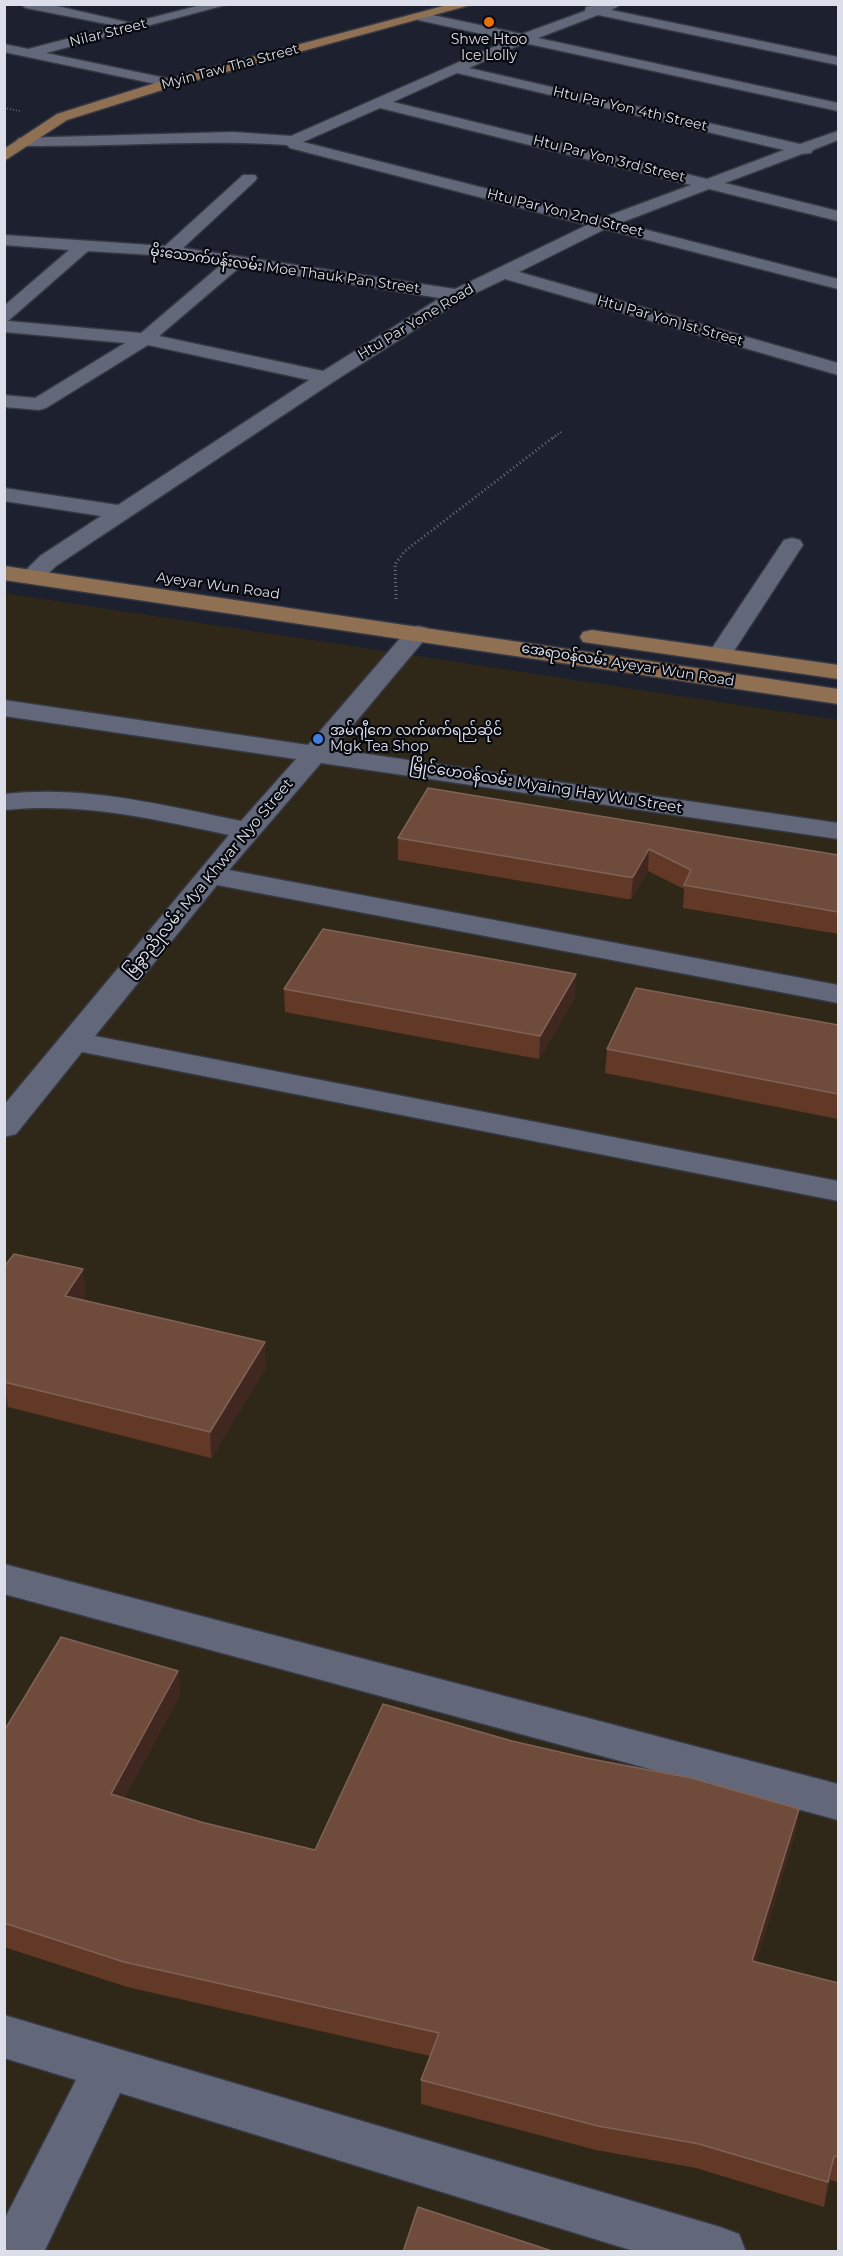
<!DOCTYPE html>
<html>
<head>
<meta charset="utf-8">
<style>
  body { margin:0 }
  #map { position:relative; width:843px; height:2256px; overflow:hidden; background:#1c202f; font-family:Montserrat,sans-serif }
  canvas { display:block }
  .frame { position:absolute; inset:0; border:6px solid #dcdfe9; pointer-events:none }
</style>
</head>
<body>
<div id="map">
<canvas width="843" height="2256"></canvas>
<div class="frame"></div>
</div>
<script>
const ctx = document.querySelector('canvas').getContext('2d');
ctx.lineJoin = 'round';
function fillPath(path, color) {
  ctx.fillStyle = color;
  ctx.fill(path, 'evenodd');
}
function strokePath(path, color, width, dash) {
  ctx.strokeStyle = color;
  ctx.lineWidth = width;
  ctx.lineCap = dash ? 'butt' : 'round';
  ctx.setLineDash(dash || []);
  ctx.stroke(path);
}
function label(font, color, halo, rows, align = 'center') {
  ctx.font = font + ' Montserrat,"Noto Sans Myanmar",sans-serif';
  ctx.lineWidth = 4.5;
  ctx.setLineDash([]);
  ctx.textBaseline = 'middle';
  ctx.strokeStyle = halo;
  ctx.fillStyle = color;
  for (const [text, x, y, turn = 0] of rows) {
    ctx.save();
    ctx.translate(x, y);
    ctx.rotate((+turn || 0) * Math.PI / 180);
    ctx.textAlign = isNaN(turn) ? turn : align;
    if (halo) ctx.strokeText(text, 0, 0);
    ctx.fillText(text, 0, 0);
    ctx.restore();
  }
}
fillPath(new Path2D(`
  M4 593 838 720V2251H5Z`), '#2f2717');
const minor = new Path2D(`
  M20 4H48L131 23 205 4H229L46 53 175 80 177 83 170 87 4 52V44L28 49 117 26 26 8Z
  M603 4H622L611 10 838 57V65L598 15 538 38 838 103V111L524 43 469 68 800 144 838 131V140L813 150 811 153 802 154 725 183 838 211V221L709 189 620 223 838 279V289L605 229 519 272 838 363V375L505 279 463 299 333 382 56 566C45 576 39 586 23 582L19 577 40 556 101 516 4 501V488L118 505 309 380 148 345 46 408 39 410 4 407V395L35 398 125 343 4 332V306L69 250 4 245V235L165 246 243 175H255L257 178 255 181 183 248 455 289 587 225 290 148 287 145C200 139 112 147 24 146L16 141 19 138 233 132 291 136 509 40 418 20 416 17 418 14 423 13 522 34 585 11 586 7ZM457 73 784 150 707 179 393 102ZM380 108 691 185 602 218 303 142ZM88 251 169 256 222 264 141 333 8 321ZM240 267 440 298 323 371 159 336Z
  M792 538 800 540 803 545 732 654 729 659 720 661 711 659 708 654 784 540Z
  M418 626 427 628 430 633 333 749 838 823V839L321 763 229 870 838 985V1003L217 885 95 1036 838 1181V1201L82 1052 16 1134 4 1137V1105L229 835C154 819 82 802 4 810V794C86 785 162 805 241 821L296 759 4 716V700L308 745 409 628Z
  M4 1564 838 1784V1820L4 1594Z
  M4 2015 720 2227 739 2234 746 2252H637L120 2093 44 2252H4V2220L76 2080 4 2058Z`);
const major = new Path2D(`
  M451 4H474L175 86 67 120 4 161V149L57 114 165 80Z
  M4 566 838 689V704L4 580Z
  M592 630 838 665V679L583 642 580 637 583 632Z`);
strokePath(minor, '#363944', 3);
strokePath(major, '#363944', 3);
strokePath(new Path2D(`
  M4 108 20 111`), '#6c707d', 1.5, [1, 2]);
strokePath(new Path2D(`
  M553 438 561 432`), '#6c707d', 2, [1, 2]);
strokePath(new Path2D(`
  M396 599 395 564 405 551 555 436`), '#6c707d', 3, [1, 3]);
fillPath(minor, '#626879');
fillPath(major, '#907053');
fillPath(new Path2D(`
  M398 838 838 855V934L683 908 684 889 648 871 631 899H627L398 860Z
  M284 989 575 997 539 1059 285 1012Z
  M838 1025V1119L605 1073 607 1049Z
  M4 1267 86 1294 82 1300 266 1367 211 1458 8 1407 4 1411Z
  M178 1671 180 1695 124 1798 201 1822 315 1850 512 1741 799 1809 795 1834 756 1962 838 1983V2182L830 2180 824 2207 696 2168 596 2150 421 2104V2080L430 2056 127 1987 4 1947V1731Z`), '#613926');
fillPath(new Path2D(`
  M649 849 648 871 631 899 633 877Z
  M576 974 575 997 539 1059 540 1036Z
  M83 1269 86 1294 67 1321 65 1296Z
  M265 1342 266 1367 211 1458 210 1432Z
  M4 1382 8 1407 4 1411Z
  M178 1671 180 1695 113 1818 111 1794Z
  M799 1809 795 1834 749 1985 752 1961Z
  M834 2156 830 2180 824 2207 828 2182Z`), '#402821');
const building = new Path2D(`
  M428 788 838 855V912L684 885 691 870 649 849 633 877H628L398 838Z
  M323 929 576 974 540 1036 284 989Z
  M636 988 838 1025V1094L607 1049Z
  M14 1254 83 1269 65 1296 265 1342 210 1432 4 1382V1267Z
  M61 1637 178 1671 111 1794 201 1822 315 1850 383 1704 512 1741 586 1758 691 1778 799 1809 752 1961 838 1983V2157L834 2156 828 2182 699 2144 598 2126 421 2080 439 2033 124 1962 4 1923V1731Z
  M418 2207 555 2252H403Z`);
fillPath(building, '#6e4b3b');
strokePath(building, '#806256', 1.5);
for (const [x, y, r, color] of [
  [489,22,6,"#e8710a"],
  [318,739,6,"#3f7fe0"]
]) {
  const dot = new Path2D();
  dot.arc(x, y, r, 0, 2 * Math.PI);
  ctx.fillStyle = color;
  ctx.fill(dot);
  strokePath(dot, '#080a10', 2);
}
label('14px', '#dcdfe9', '#080a10', [
  ["Nilar Street",108,33,-14],
  ["Myin Taw Tha Street",230,67,-15],
  ["Htu Par Yon 4th Street",630,109,13],
  ["Htu Par Yon 3rd Street",609,159,14],
  ["Htu Par Yon 2nd Street",565,213,14],
  ["မိုးသောက်ပန်းလမ်း Moe Thauk Pan Street",285,270,8],
  ["Htu Par Yon 1st Street",670,321,16],
  ["Htu Par Yone Road",416,322,-31],
  ["Ayeyar Wun Road",218,586,8],
  ["အေရာဝန်လမ်း Ayeyar Wun Road",628,665,9]
]);
label('14px', '#dcdfe9', '#080a10', [
  ["Shwe Htoo",489,40],
  ["Ice Lolly",489,56],
  ["အမ်ဂျီကေ လက်ဖက်ရည်ဆိုင်",330,731,"left"],
  ["Mgk Tea Shop",330,747,"left"]
]);
label('15px', '#dcdfe9', '#080a10', [
  ["မြိုင်ဟေဝန်လမ်း Myaing Hay Wu Street",546,787,9],
  ["မြခွာညိုလမ်း Mya Khwar Nyo Street",209,878,-50]
]);
</script>
</body>
</html>
